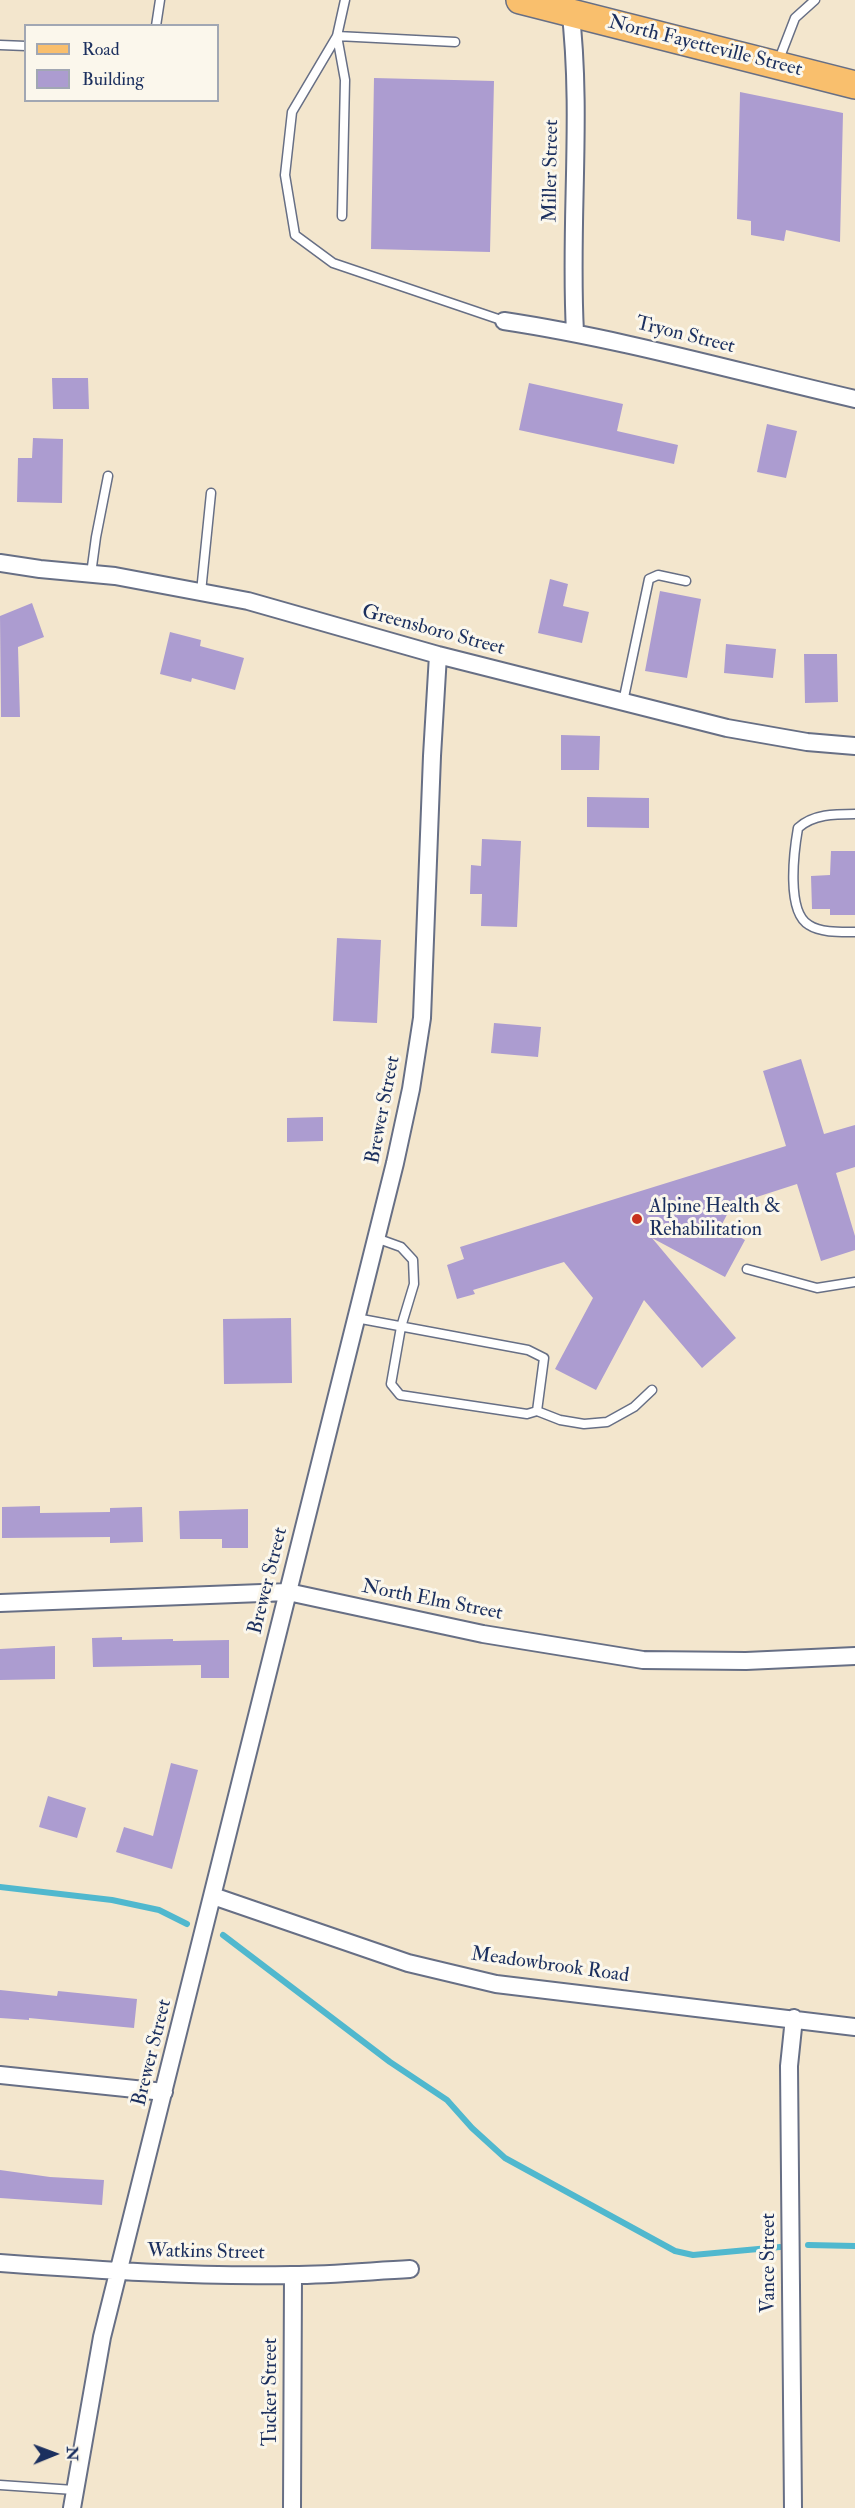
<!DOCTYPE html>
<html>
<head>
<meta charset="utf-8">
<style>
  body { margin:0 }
  #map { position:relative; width:855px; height:2508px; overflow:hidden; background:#f3e6cd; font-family:"IM FELL Double Pica",serif }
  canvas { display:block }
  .legend { position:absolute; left:24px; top:24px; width:195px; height:78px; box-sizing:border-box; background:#fbf7ec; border:2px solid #a1a7b3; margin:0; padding:8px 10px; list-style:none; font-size:18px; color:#1b2f5e }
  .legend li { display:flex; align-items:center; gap:12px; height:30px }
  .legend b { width:30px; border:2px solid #a1a7b3 }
  .north { position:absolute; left:24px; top:2424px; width:60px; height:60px; -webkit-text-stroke:4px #fbf7ec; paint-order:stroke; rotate:89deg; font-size:16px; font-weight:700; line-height:24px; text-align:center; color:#1b2f5e }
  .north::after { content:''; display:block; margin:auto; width:21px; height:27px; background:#1b2f5e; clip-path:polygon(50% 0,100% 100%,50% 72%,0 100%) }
</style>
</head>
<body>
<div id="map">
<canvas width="855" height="2508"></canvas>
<ul class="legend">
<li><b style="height:8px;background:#f9bf6d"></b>Road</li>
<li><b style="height:16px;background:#ac9cd0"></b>Building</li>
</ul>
<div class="north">N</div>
</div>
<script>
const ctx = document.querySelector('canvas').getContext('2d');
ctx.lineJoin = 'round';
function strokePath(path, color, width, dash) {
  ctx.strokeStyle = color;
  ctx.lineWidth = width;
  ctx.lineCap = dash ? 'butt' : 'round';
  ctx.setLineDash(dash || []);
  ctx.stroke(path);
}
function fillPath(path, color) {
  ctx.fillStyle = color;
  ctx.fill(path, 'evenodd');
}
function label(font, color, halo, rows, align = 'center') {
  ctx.font = font + ' "IM FELL Double Pica",serif';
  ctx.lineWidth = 6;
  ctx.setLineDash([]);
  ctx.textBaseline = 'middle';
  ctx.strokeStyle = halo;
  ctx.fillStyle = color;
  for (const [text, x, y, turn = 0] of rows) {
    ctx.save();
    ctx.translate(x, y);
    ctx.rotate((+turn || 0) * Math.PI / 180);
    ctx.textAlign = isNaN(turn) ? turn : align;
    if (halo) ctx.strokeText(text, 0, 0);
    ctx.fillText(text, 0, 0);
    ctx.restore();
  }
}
strokePath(new Path2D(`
  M0 1887 112 1900 159 1910 187 1924
  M223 1935 390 2062 447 2100 472 2128 505 2158 675 2251 693 2255 780 2247
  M808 2245 855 2246`), '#50b8ce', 6);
fillPath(new Path2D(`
  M374 78 494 81 490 252 371 249Z
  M740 92 843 113 840 242 786 230 784 241 751 235V221L737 219Z
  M52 378H88L89 409H53Z
  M529 383 623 404 617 431 678 445 674 464 519 430Z
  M767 424 797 431 786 478 757 472Z
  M33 438 63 439 62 503 17 502 18 458H32Z
  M550 579 568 584 563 606 589 612 582 643 538 633Z
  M660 591 701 599 687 678 645 671Z
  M32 603 44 637 18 647 20 717H1L0 616Z
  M170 632 201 640 200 646 244 658 235 690 192 678 191 682 160 674Z
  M726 644 776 649 773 678 724 673Z
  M804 654H837L838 702 805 703Z
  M561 735 600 736 599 770H561Z
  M587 797 649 798V828L587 827Z
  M482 839 521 841 517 927 481 926 482 894H470L471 865 481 866Z
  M831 851H855V915H830V909H812L811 876 830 875Z
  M337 938 381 940 377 1023 333 1021Z
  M494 1023 541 1027 538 1057 491 1053Z
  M801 1059 824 1134 855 1125V1167L836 1173 855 1236V1250L821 1261 797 1184 732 1205 721 1226 745 1240 725 1277 652 1238 736 1338 702 1368 644 1300 596 1390 555 1369 593 1298 564 1262 473 1290 475 1294 457 1299 447 1265 464 1259 460 1247 786 1146 763 1071Z
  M323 1117V1141L287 1142V1118Z
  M291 1318 292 1383 224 1384 223 1319Z
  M40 1506V1513L110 1512V1508L142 1507 143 1542 110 1543V1537L2 1538V1507Z
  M248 1509V1548H222V1539H180L179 1511Z
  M122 1637V1640L173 1639V1641L229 1640V1678H201V1665L93 1667 92 1638Z
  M55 1646V1679L0 1680V1649Z
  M171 1763 198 1770 172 1869 116 1852 124 1827 153 1836Z
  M48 1796 86 1808 77 1838 39 1827Z
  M0 1990 57 1996 58 1991 137 1999 134 2028 29 2018V2020L0 2018Z
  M0 2170 50 2177 104 2180 102 2205 0 2198Z`), '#ac9cd0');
const lane = new Path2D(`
  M345 0 337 36 292 112 285 175 295 235 333 263 504 321
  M156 26 160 0
  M0 45 26 46
  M778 62 795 18 815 0
  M342 216 345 80 337 36 455 42
  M91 574 96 537 108 476
  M201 592 211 493
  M623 702 649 579 658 575 686 581
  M855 814C835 814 813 814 798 828 794 851 786 912 809 925 821 933 841 932 855 932
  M747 1269 817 1288 855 1282
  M356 1318 528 1350 544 1358 537 1411 527 1414 400 1395 391 1384 401 1327 414 1284 413 1260 401 1247 376 1238
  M537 1411 560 1420 584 1424 607 1422 634 1407 652 1390
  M0 2485 74 2490`);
const street = new Path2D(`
  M570 7C583 114 569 224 575 332
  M504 321C623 339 738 372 855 399
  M0 563 40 569 115 576 248 601 438 655 727 728 807 742 855 746
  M0 1603 288 1592 483 1634 643 1660 746 1661 855 1656
  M213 1896 408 1963 496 1984 855 2027
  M0 2075 164 2092
  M0 2263C97 2270 194 2277 292 2275 331 2275 371 2271 410 2269
  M72 2508 102 2337 395 1163 411 1089 422 1018 432 756 438 655
  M292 2508 293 2275
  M793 2508 789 2066 794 2018`);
const primary = new Path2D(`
  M520 0 855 85`);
strokePath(lane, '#676f85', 11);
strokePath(street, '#676f85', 20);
strokePath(primary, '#676f85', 30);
strokePath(lane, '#fff', 8);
strokePath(street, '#fff', 16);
strokePath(primary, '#f9bf6d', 27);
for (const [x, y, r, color] of [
  [637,1219,6,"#c8321e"]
]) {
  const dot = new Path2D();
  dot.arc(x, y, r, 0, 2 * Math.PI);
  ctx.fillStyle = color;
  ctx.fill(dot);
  strokePath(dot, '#fbf7ec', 2);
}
label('20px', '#1b2f5e', '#fbf7ec', [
  ["North Fayetteville Street",705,47,14],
  ["Miller Street",552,171,-89],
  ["Tryon Street",685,336,14],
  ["Greensboro Street",433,631,15],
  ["Brewer Street",384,1110,-79],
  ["Brewer Street",269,1581,-76],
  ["North Elm Street",432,1601,11],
  ["Meadowbrook Road",550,1966,8],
  ["Brewer Street",153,2053,-76],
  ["Watkins Street",206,2253,1],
  ["Vance Street",770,2263,-90],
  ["Tucker Street",272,2392,-90]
]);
label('20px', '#1b2f5e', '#fbf7ec', [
  ["Alpine Health &",649,1208],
  ["Rehabilitation",649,1231]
], 'left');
</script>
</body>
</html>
